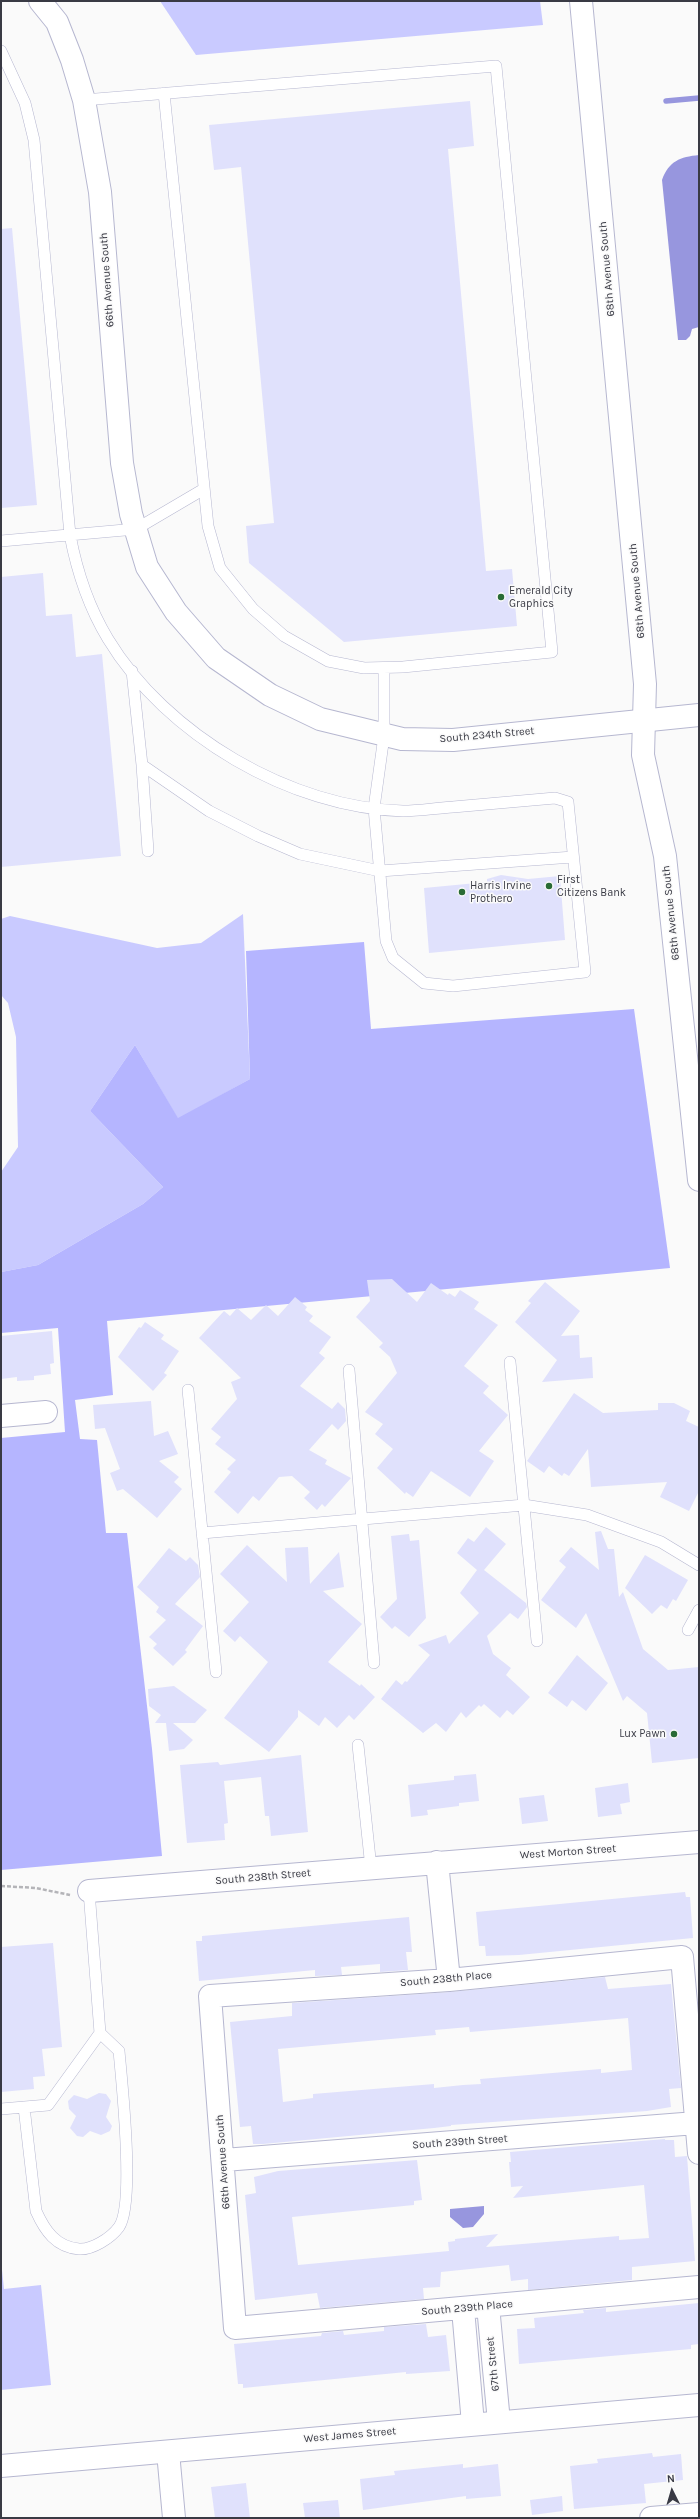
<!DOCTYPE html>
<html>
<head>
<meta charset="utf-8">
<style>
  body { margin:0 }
  #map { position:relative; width:700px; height:2519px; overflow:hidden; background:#fafafa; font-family:Karla,sans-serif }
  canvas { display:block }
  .frame { position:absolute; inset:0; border:2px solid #393a44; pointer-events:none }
  .north { position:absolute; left:652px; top:2471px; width:40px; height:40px; -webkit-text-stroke:3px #fafafa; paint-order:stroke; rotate:355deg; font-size:11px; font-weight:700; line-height:16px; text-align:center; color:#393a44 }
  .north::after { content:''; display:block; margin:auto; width:14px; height:18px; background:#393a44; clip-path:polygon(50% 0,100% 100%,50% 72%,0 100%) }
</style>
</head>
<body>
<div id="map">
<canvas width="700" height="2519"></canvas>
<div class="frame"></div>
<div class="north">N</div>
</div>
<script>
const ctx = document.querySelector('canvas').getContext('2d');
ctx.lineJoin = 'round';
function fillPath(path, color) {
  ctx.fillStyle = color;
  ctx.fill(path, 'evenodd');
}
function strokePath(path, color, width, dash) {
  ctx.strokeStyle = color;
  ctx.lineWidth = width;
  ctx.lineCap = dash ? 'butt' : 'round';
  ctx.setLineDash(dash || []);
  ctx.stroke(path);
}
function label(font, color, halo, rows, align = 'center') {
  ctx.font = font + ' Karla,sans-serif';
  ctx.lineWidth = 3;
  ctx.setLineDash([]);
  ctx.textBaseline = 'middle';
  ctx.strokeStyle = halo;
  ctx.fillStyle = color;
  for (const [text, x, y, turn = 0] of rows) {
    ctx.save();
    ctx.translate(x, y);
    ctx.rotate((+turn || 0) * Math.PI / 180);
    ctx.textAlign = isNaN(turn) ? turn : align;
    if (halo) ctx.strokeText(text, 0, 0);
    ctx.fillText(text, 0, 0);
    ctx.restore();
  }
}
fillPath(new Path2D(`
  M160 1H540L543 25 196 55Z
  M243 914 250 1079 178 1119 135 1045 90 1111 163 1187 143 1204 38 1265 1 1272V1172L18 1147 16 1037 8 1003 1 995V919L10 916 157 948 201 943Z
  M1 2260 4 2289 41 2285 51 2385 1 2390Z`), '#c9caff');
fillPath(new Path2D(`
  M364 942 371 1029 634 1009 670 1268 107 1321 113 1395 75 1400 80 1439 97 1440 106 1533H127L152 1749 162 1856 1 1870V1438L65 1432 58 1328 1 1333V1272L38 1265 143 1204 163 1187 90 1111 135 1045 178 1118 250 1079 246 951Z`), '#b5b5ff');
fillPath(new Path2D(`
  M699 155V327L692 329 690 336 686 340H678L662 180C669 161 680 157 699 155Z
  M484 2206V2214L473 2227 463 2228 450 2217V2209Z`), '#9796de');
strokePath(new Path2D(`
  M666 101 699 98`), '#9796de', 5.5);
fillPath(new Path2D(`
  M470 101 474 146 448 149 486 571 512 569 517 626 344 642 249 563 246 526 274 523 241 167 214 170 209 125Z
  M12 228 37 505 1 508V229Z
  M43 573 46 616 72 614 76 657 102 654 121 856 1 867V577Z
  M501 875 528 879 560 876 565 940 429 953 424 888 487 882V879Z
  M392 1279 417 1302 431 1283 448 1295 449 1293 455 1297 460 1290 479 1302 474 1309 498 1325 464 1366 489 1386 483 1393 508 1415 479 1451 494 1461 470 1497 431 1471 413 1497 406 1492 405 1494 377 1468 393 1449 375 1434 383 1424 365 1412 397 1373 390 1357 379 1347 383 1343 356 1317 370 1301 367 1280Z
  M545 1282 580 1311 561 1336 579 1335 580 1358 592 1357 593 1378 542 1382 557 1360 515 1322 531 1303 528 1301Z
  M295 1297 307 1307 305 1310 313 1316 309 1321 331 1337 319 1353 325 1358 300 1386 332 1409 338 1402 345 1409 346 1421 338 1430 332 1424 309 1450 327 1460 325 1464 351 1478 325 1507 322 1504 317 1510 304 1498 310 1492 292 1476 279 1477 259 1501 253 1496 238 1514 214 1492 231 1472 227 1469 236 1460 215 1444 221 1437 211 1429 237 1399 231 1382 241 1378 199 1338 224 1311 230 1316 237 1308 251 1320 266 1305 278 1316Z
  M145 1322 164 1335 161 1339 179 1351 164 1373 167 1375 153 1391 118 1357 139 1327 141 1328Z
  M52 1331 54 1363 50 1364 51 1374 34 1376V1380L17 1381V1377L1 1379V1336Z
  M574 1393 603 1413 658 1410V1403H674L690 1411 686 1421 699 1427V1491L689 1511 660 1497 667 1482 591 1487 588 1449 569 1476 564 1473 562 1476 549 1466 544 1473 527 1461Z
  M151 1401 154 1436 168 1431 178 1454 159 1461 179 1477 174 1482 182 1489 157 1518 123 1489 117 1491 110 1473 120 1469 105 1428 95 1429 93 1405Z
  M486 1527 506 1544 484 1570 526 1603 527 1607 518 1619 510 1613 487 1636 493 1654 511 1668 506 1675 530 1697 513 1715 507 1710 500 1718 484 1704 481 1707 479 1705 466 1718 461 1712 446 1732 436 1723 423 1733 381 1699 396 1680 402 1685 405 1681 407 1682 430 1655 418 1645 446 1635 449 1644 479 1613 460 1593 477 1570 457 1553 468 1538 474 1542Z
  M601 1531 608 1549H614L619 1597 623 1592 643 1649 668 1670 699 1667V1758L652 1763 647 1713 627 1696 623 1701 586 1613 576 1628 541 1600 566 1567 559 1561 571 1547 599 1570 595 1532Z
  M409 1534 410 1541 419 1540 426 1618 409 1637 395 1626 392 1629 380 1617 397 1599 391 1536Z
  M247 1545 287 1582 285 1548 308 1547 310 1584 339 1552 344 1587 323 1591 362 1624 328 1662 360 1686 361 1684 375 1697 354 1720 349 1715 337 1728 325 1717 319 1726 298 1710V1717L269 1752 224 1718 268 1662 240 1636 235 1642 223 1631 249 1602 220 1574Z
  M169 1548 186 1561 190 1557 198 1565 200 1577 175 1604 203 1626 185 1650 187 1652 173 1666 153 1648 157 1644 149 1637 166 1620 156 1612 159 1607 137 1587Z
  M645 1555 688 1580 676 1601 673 1599 667 1609 661 1605 652 1614 625 1588Z
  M577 1655 608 1683 586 1711 572 1700 567 1707 548 1693Z
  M174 1686 207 1710 195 1723H173L193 1740 184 1749 169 1751 166 1723H155L161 1715 149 1706 148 1689Z
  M301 1755 308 1832 271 1836 269 1816H265L261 1777 224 1781 228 1823 224 1824 225 1840 187 1843 180 1765 218 1762 220 1765Z
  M476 1774 479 1801 459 1803V1806L427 1810 428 1815 411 1817 408 1785 454 1780V1776Z
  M628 1783 630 1802 620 1804 622 1814 598 1817 595 1788Z
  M544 1795 548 1821 522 1824 519 1798Z
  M685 1892 686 1897H690L693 1938 519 1955 486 1956 485 1946H479L476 1912Z
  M409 1917 412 1952H406L408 1970 380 1972V1964L341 1967 342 1975 315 1976V1970L199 1981 196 1941H202V1936Z
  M53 1943 62 2047 42 2049 45 2076 33 2077 34 2089 1 2092V1947Z
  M605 1977 608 1989 671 1984 681 2088 669 2089 671 2107 647 2111 451 2125V2126L434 2128 263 2144H253L251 2126 240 2127 230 2022 292 2016V2003L450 1992ZM628 2018 632 2070 601 2073V2069L480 2079 481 2084 463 2085 434 2088V2084L313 2094V2098L283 2102 278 2049 436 2035 435 2030 469 2027 470 2032Z
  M99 2093 106 2094 111 2101 106 2117 112 2126 110 2131 101 2135 90 2131 83 2137 77 2136 70 2128 76 2116 69 2109 68 2101 74 2095 87 2099Z
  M665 2139V2140H674L675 2157 687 2156 695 2261 632 2267V2280L528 2290V2279L511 2281 509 2265 441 2272 440 2287 423 2288 424 2299 320 2308 317 2293 255 2300 245 2195 256 2193 254 2177 278 2171 417 2160 422 2200 414 2201V2205L292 2217 298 2265 449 2251 448 2242 455 2241V2239L498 2234 486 2247 619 2236V2240L649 2238 644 2185 513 2198 523 2186 511 2187 509 2162H511L510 2152Z
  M699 2303V2344L691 2345V2349L519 2364 517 2329 535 2328 534 2318 584 2313 583 2310 606 2308V2312Z
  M426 2324 428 2337 446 2335 450 2371 406 2374V2372L243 2388V2384H238L234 2344 321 2336 322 2333 343 2331 344 2335 384 2331V2327Z
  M652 2453 653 2457 681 2454 683 2480 644 2484 646 2503 574 2509 570 2466 598 2463 597 2459Z
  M463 2464V2468L498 2464 501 2496 466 2499V2496L363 2510 360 2479 395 2475 394 2471Z
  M246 2483 250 2518H215L211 2487Z
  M562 2496 563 2511 532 2515 530 2500Z
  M338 2500 340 2518H305L303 2503Z`), '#e0e1fc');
const lane = new Path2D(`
  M1 51 25 103 34 140 70 535C77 572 88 606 108 639 166 735 291 808 403 811 419 811 436 808 453 807 487 804 521 801 555 798L568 802 585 972 453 986 424 983 393 958 386 941 374 808 384 736V668
  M84 100 496 66 552 652 403 667 364 668 328 661 284 636 253 609 220 568 208 526 164 93
  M1 541 136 529 204 489
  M132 671 142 765 148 851
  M142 765 209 811 258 836 300 854 380 871 573 857
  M510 1362 537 1641
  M349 1370 374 1663
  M188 1390 216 1672
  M202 1533 524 1505 587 1515 661 1542 699 1565
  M688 1630 699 1610
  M358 1745 371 1868
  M24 2107 36 2211C45 2231 56 2247 79 2249 92 2250 111 2238 119 2227 135 2204 122 2084 119 2051L100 2033
  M1 2109 48 2105 100 2033 89 1891`);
const street = new Path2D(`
  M40 1 57 22 72 60 84 100 100 192 122 463 131 514 147 567 176 612 216 658 270 695 320 719 402 739 453 740 699 715
  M1 1416 46 1412
  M437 1862 449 1980
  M89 1891 699 1842
  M699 2153 682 1957 449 1980 210 1996 235 2328 699 2287
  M224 2160 696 2123
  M488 2306 499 2422
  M463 2309 473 2424
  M168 2452 174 2518
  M651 2518 699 2514`);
const secondary = new Path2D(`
  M1 2466 699 2405`);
const primary = new Path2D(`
  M581 1 645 684 643 755 665 856 699 1180`);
strokePath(lane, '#b6b7d0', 12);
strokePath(street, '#b6b7d0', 24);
strokePath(secondary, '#b6b7d0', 24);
strokePath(primary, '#b6b7d0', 24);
strokePath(new Path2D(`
  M1 1886 36 1888 70 1895`), '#b4b4b8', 2.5, [4, 2]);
strokePath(lane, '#fff', 11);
strokePath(street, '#fff', 22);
strokePath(secondary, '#fff', 22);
strokePath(primary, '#fff', 22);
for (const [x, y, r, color] of [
  [501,597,4,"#296b35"],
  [549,886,4,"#296b35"],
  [462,892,4,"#296b35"],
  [674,1734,4,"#296b35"]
]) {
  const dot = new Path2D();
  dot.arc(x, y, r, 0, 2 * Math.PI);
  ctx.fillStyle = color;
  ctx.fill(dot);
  strokePath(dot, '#fafafa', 1.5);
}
label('11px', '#393a44', '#fafafa', [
  ["68th Avenue South",607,269,-95],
  ["66th Avenue South",107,280,-94],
  ["68th Avenue South",637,591,-95],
  ["South 234th Street",487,735,-5],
  ["68th Avenue South",671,913,-96],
  ["West Morton Street",568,1852,-4],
  ["South 238th Street",263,1877,-5],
  ["South 238th Place",446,1979,-5],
  ["South 239th Street",460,2142,-4],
  ["66th Avenue South",223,2162,-94],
  ["South 239th Place",467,2308,-5],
  ["67th Street",493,2364,-96],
  ["West James Street",350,2435,-5]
]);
label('11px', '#393a44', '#fafafa', [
  ["Emerald City",509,591],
  ["Graphics",509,604],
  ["First",557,880],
  ["Citizens Bank",557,893],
  ["Harris Irvine",470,886],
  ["Prothero",470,899],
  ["Lux Pawn",666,1734,"right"]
], 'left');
</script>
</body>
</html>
